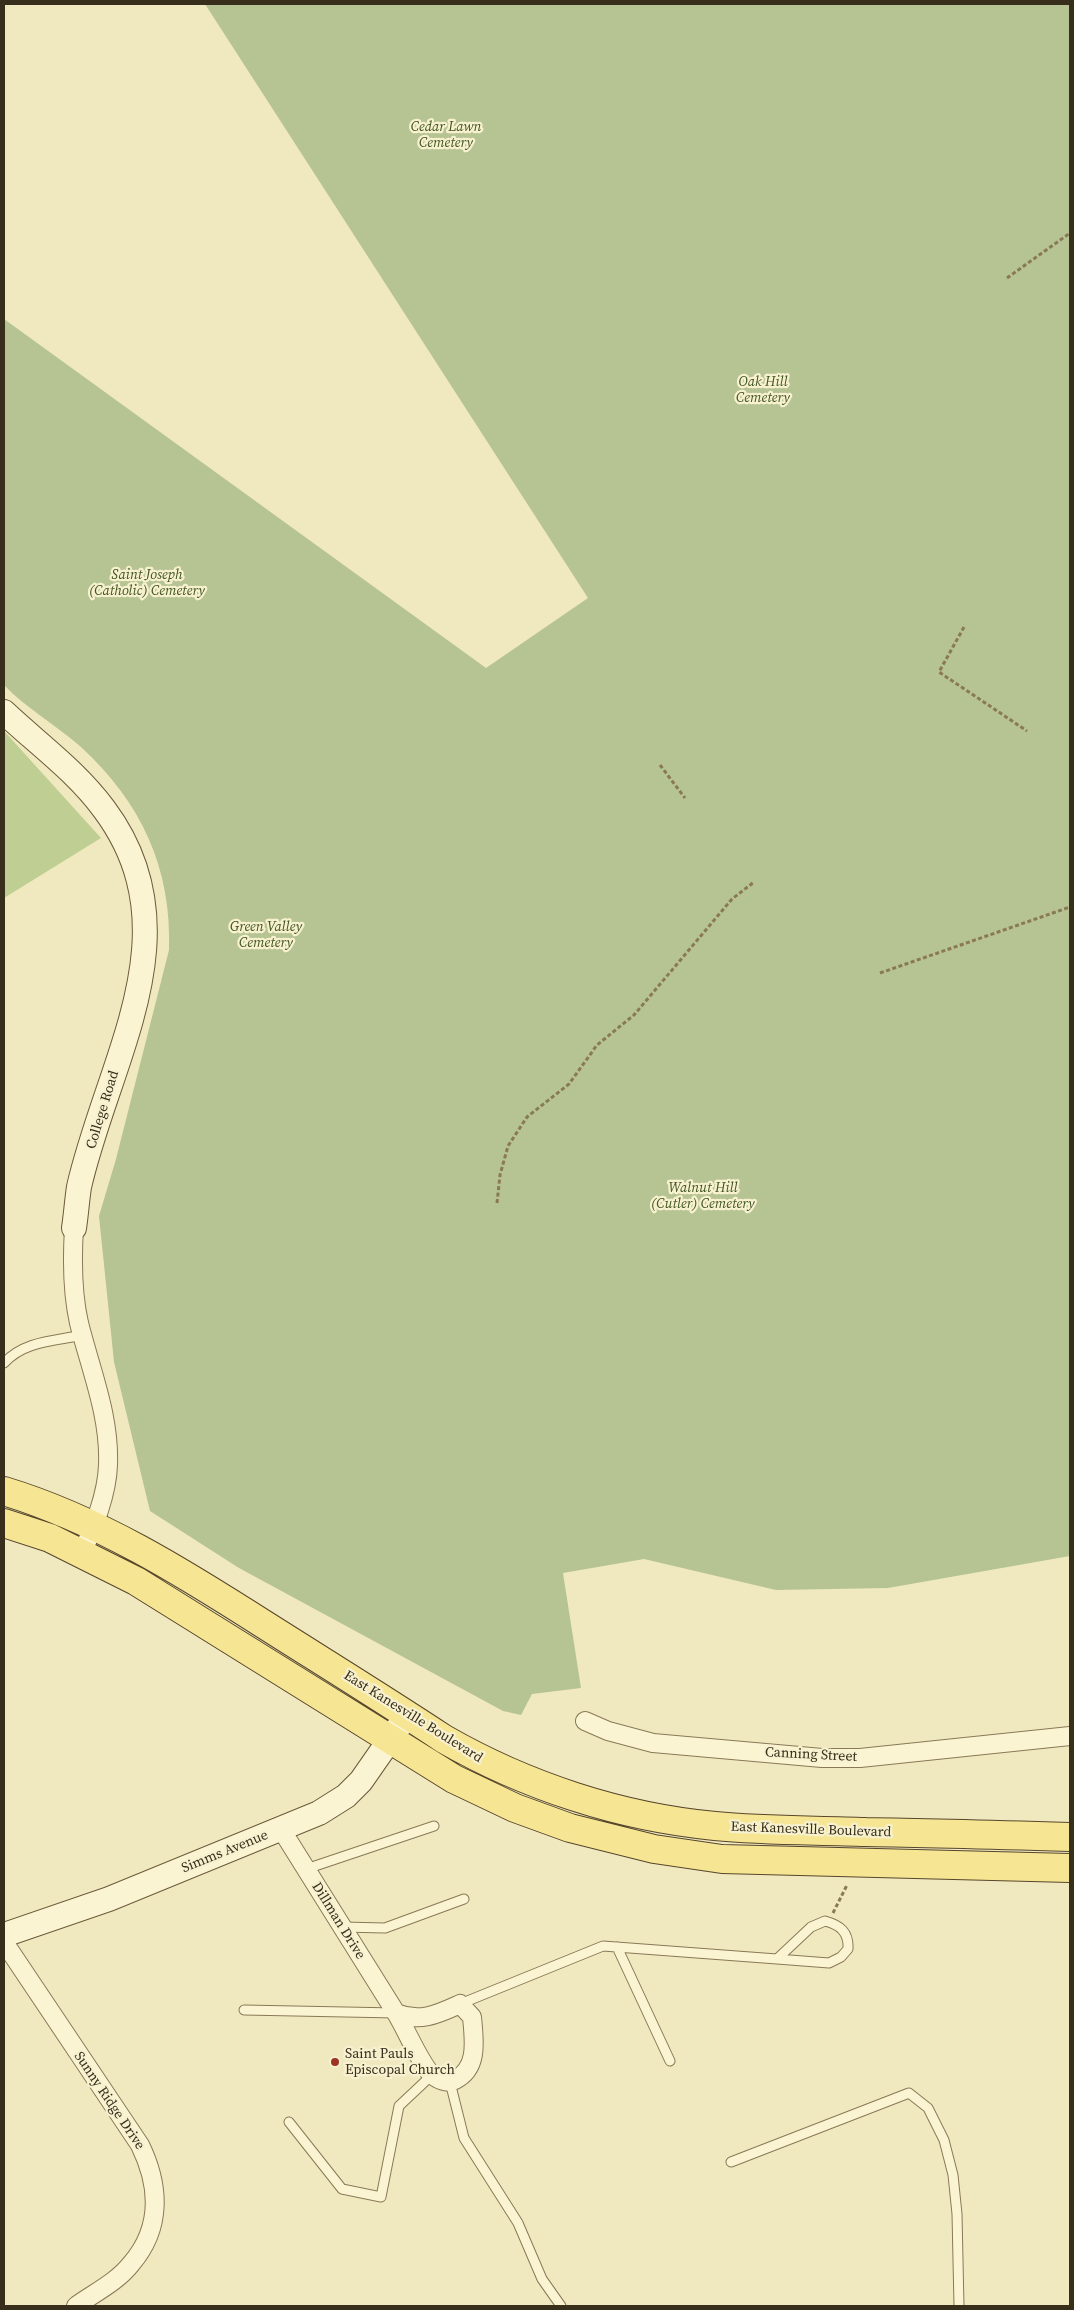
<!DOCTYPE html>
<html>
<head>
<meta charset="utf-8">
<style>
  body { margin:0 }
  #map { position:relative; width:1074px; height:2310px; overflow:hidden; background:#f0e9bf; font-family:"Source Serif 4",serif }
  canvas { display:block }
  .frame { position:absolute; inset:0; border:5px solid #382e1c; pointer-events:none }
</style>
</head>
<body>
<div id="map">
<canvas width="1074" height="2310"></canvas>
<div class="frame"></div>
</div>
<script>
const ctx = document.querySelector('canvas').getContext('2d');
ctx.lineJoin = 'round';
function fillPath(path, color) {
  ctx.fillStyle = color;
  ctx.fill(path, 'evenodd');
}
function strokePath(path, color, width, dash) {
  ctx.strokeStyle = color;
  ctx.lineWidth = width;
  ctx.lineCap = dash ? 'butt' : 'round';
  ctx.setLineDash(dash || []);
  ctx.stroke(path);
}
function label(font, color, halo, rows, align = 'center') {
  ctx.font = font + ' "Source Serif 4",serif';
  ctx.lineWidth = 4.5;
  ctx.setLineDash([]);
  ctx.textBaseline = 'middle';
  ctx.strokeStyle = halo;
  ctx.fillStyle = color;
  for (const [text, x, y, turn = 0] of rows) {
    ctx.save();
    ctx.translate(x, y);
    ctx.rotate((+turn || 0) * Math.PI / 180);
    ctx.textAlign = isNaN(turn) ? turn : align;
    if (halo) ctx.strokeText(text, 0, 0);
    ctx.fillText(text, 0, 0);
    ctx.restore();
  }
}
fillPath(new Path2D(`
  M4 731 101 838 4 898Z`), '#bfce92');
fillPath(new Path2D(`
  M205 4H1070V1556L888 1588 776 1590 644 1559 563 1573 581 1688 532 1694 521 1715 503 1711 239 1568 150 1511 114 1362 99 1216 116 1159 169 950C172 868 141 802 81 747 56 725 27 709 4 685V319L486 668 588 598Z`), '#b6c392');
const lane = new Path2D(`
  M4 1363C24 1341 54 1341 83 1335
  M306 1869 434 1826
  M825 1921C840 1925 849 1932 848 1949L841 1957 829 1963 777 1959 811 1927Z
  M342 1927 385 1928 464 1899
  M617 1947 670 2061
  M460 2004 603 1946 777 1959
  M244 2010 396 2013
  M450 2082 464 2138 518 2223 542 2279 561 2306
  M289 2122 342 2189 381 2197 399 2106 432 2075
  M731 2162 909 2093 928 2108 944 2140 953 2175 957 2214 959 2306`);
const street = new Path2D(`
  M74 1228C72 1260 72 1292 79 1323 91 1371 110 1416 108 1465 107 1495 94 1526 82 1553
  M585 1721 608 1731 653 1743 822 1758H860L1070 1736
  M281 1829 396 2013C420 2023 438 2014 460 2004L472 2017C474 2040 479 2068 455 2080 447 2084 438 2080 431 2074 419 2061 406 2029 396 2013
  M4 1942 140 2145C160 2186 162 2228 131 2264 117 2282 94 2293 76 2306`);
const secondary = new Path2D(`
  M4 712C38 744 76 771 104 809 196 932 108 1059 79 1187 77 1200 76 1215 74 1228
  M4 1935 109 1899 319 1813 346 1796 361 1781 407 1715`);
const primary = new Path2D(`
  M4 1491C99 1520 182 1572 265 1625 325 1663 385 1700 444 1739 526 1786 620 1817 715 1826 765 1831 816 1830 866 1832 934 1833 1002 1835 1070 1837
  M4 1523 50 1538 136 1581 454 1779 515 1808 570 1828 654 1849 722 1859 1070 1868`);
strokePath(lane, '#897956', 11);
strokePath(street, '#897956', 20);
strokePath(secondary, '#6b5a3a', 26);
strokePath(primary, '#57462b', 30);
strokePath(new Path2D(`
  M1007 278 1070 233
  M964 627 939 672 1027 731
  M660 765 685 798
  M880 973 1070 907
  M497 1203 500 1175 508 1146 527 1117 569 1084 597 1045 634 1015 732 899 754 882
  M833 1913 847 1885`), '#897956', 3, [4, 2.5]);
strokePath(lane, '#faf4d2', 9);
strokePath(street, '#faf4d2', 18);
strokePath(secondary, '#faf4d2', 24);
strokePath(primary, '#f6e694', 28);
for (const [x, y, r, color] of [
  [335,2062,5,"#9b3423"]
]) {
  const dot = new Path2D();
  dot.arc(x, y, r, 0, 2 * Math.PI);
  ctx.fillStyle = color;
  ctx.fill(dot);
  strokePath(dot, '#f7f1cf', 2);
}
label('italic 14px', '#415621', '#f7f1cf', [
  ["Cedar Lawn",446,127],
  ["Cemetery",446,143],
  ["Oak Hill",763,382],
  ["Cemetery",763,398],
  ["Saint Joseph",147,575],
  ["(Catholic) Cemetery",147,591],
  ["Green Valley",266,927],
  ["Cemetery",266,943],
  ["Walnut Hill",703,1188],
  ["(Cutler) Cemetery",703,1204]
]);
label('14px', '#382e1c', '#f7f1cf', [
  ["College Road",103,1110,-73],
  ["East Kanesville Boulevard",413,1717,32],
  ["Canning Street",811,1755,3],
  ["East Kanesville Boulevard",811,1830,2],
  ["Simms Avenue",225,1852,-22],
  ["Dillman Drive",338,1921,58],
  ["Sunny Ridge Drive",109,2101,56]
]);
label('14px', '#382e1c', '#f7f1cf', [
  ["Saint Pauls",345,2054],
  ["Episcopal Church",345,2070]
], 'left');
</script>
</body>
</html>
